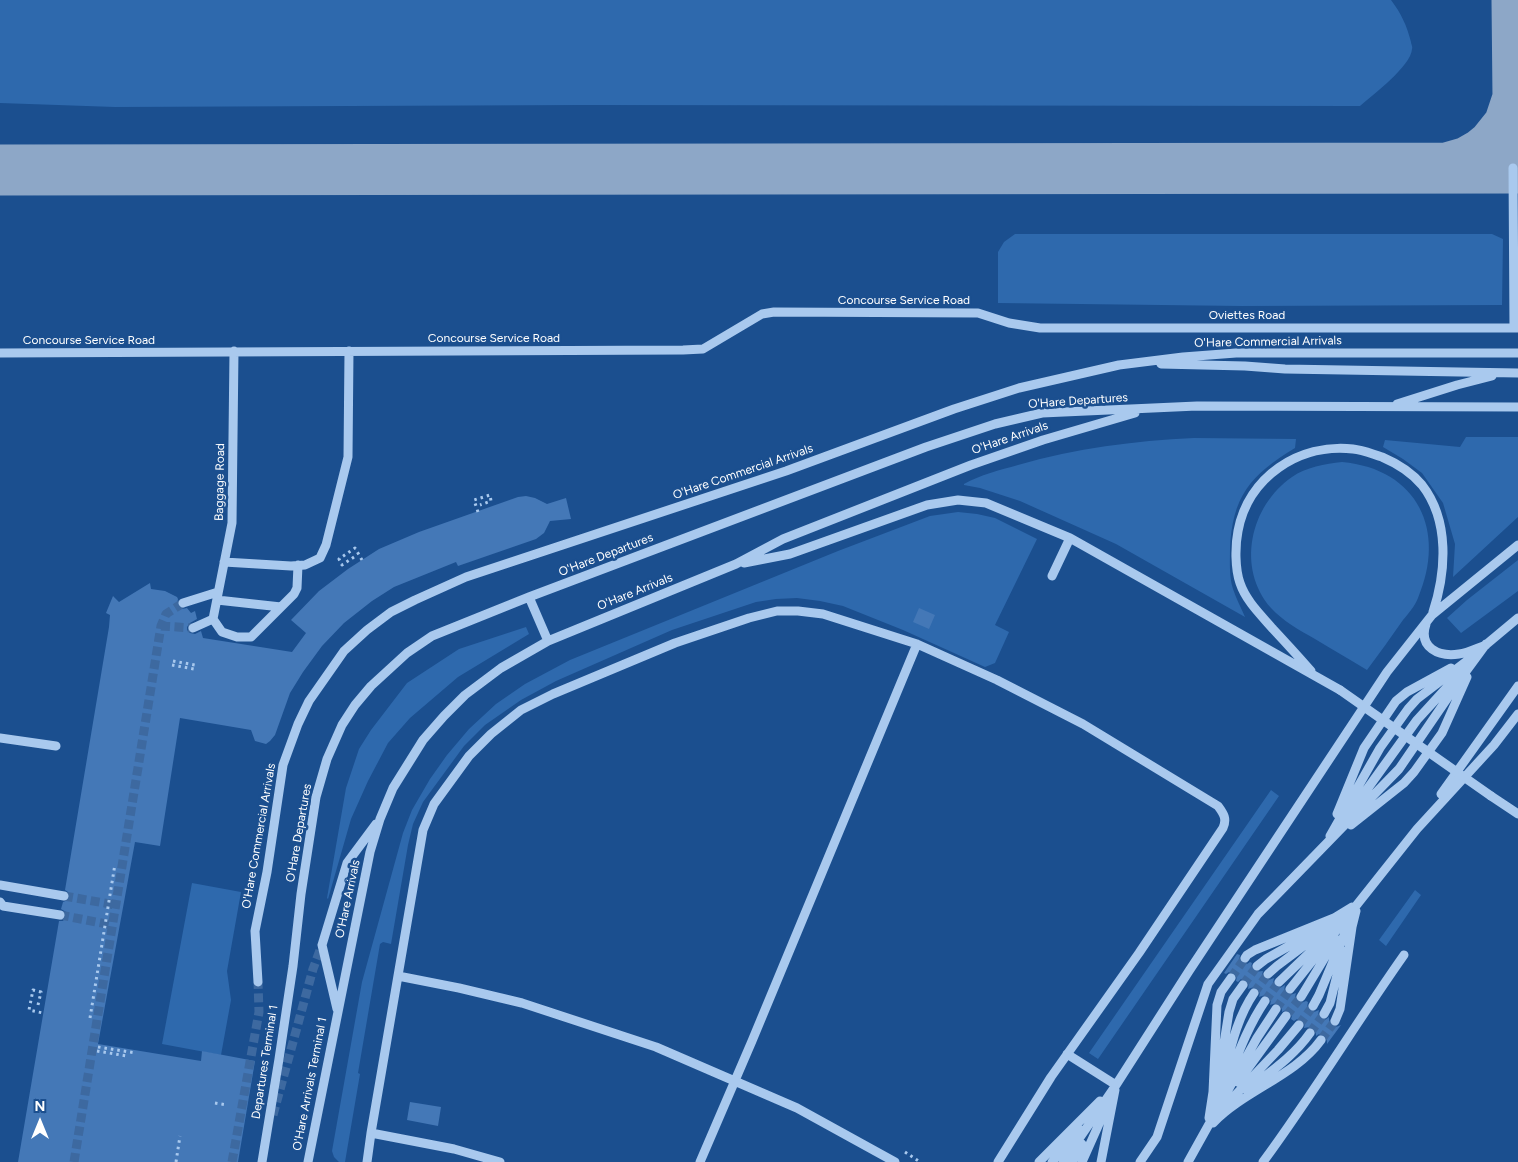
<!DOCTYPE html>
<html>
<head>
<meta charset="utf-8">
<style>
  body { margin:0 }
  #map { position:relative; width:1518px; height:1162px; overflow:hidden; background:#1b4f8f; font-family:Figtree,sans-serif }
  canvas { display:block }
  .north { position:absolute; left:15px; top:1097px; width:50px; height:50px; -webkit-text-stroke:4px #1b4f8f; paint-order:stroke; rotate:0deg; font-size:14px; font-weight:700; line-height:20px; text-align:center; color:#fff }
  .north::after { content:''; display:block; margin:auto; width:18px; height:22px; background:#fff; clip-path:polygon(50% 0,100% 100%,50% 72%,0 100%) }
</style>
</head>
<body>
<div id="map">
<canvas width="1518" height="1162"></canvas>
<div class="north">N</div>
</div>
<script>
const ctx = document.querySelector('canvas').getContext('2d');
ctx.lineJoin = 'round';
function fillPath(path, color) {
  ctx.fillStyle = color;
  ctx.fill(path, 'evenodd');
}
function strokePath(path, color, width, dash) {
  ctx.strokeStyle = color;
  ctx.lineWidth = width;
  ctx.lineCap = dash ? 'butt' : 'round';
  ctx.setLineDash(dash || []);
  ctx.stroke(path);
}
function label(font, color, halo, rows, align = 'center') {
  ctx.font = font + ' Figtree,sans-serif';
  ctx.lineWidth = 5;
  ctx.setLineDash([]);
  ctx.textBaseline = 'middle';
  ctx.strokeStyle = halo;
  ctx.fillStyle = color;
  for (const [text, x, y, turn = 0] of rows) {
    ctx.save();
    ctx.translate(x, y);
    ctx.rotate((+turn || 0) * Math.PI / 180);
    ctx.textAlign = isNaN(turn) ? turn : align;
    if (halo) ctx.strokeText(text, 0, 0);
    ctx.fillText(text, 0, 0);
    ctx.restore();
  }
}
fillPath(new Path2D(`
  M0 0H1391C1401 13 1407 26 1411 42 1411 44 1413 47 1412 49 1411 66 1373 95 1360 106L582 105 115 107 0 103Z
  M1015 234H1492L1503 239 1502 305 1242 306 998 303V252L1004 242Z
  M1466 437H1518V517L1453 577 1455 544 1443 503 1422 473 1403 459 1383 447 1385 440 1460 447Z
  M1194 438 1296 439 1295 448C1250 475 1232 497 1230 550 1230 562 1229 577 1233 589 1236 598 1241 608 1245 617L1116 544 1020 501 980 488 964 485V484C980 475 1000 470 1018 465 1077 448 1133 441 1194 438Z
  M1342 462C1418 469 1447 531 1418 598 1415 606 1408 614 1403 620 1391 637 1379 654 1367 670 1350 660 1332 649 1315 639 1299 630 1283 621 1271 608 1236 568 1250 506 1292 477 1306 467 1325 464 1342 462Z
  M958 512 977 514 995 518 1037 539 995 625 1009 632 995 663 985 667 903 630 843 606 820 601 797 598 776 599 756 602 672 630 556 681 521 700 485 725 464 746 423 802 413 824 408 845 391 944 383 942 380 944 358 1073 360 1074 345 1162H339L334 1157 332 1151 362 982 403 833 412 810 430 779 447 755 469 729 496 704 525 684 570 660 838 551 930 516Z
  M1518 560V591L1461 633 1447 618 1467 600Z
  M526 627 529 634 458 677 410 718 388 743 368 781 351 819 328 899 327 898 346 788 359 749 371 730 407 683 459 649Z
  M1271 790 1279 796 1098 1059 1089 1053Z
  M192 883 241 892 227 971 231 1000 221 1055 162 1044Z
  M1415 890 1421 895 1386 946 1379 940Z`), '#2e69ad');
strokePath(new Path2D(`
  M1447 168 1468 162 1482 154 1493 145 1509 125 1518 98 1517 0
  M0 170 1518 168`), '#8da7c7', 51);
fillPath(new Path2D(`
  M526 496 535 498 547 504 566 498 571 519 550 521 544 533 536 539 458 566 456 562 394 587 372 601 344 623 322 646 303 672 290 693 275 735 270 741 266 744 255 741 251 730 180 718 160 846 135 842 98 1044 201 1061 202 1051 255 1061 238 1162H18L59 921H63L66 916V912L61 909 63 902 68 900 70 897 68 892 65 890 109 627 110 615 106 613 113 596 119 602 150 583 151 589 165 591 177 597 178 599 177 604 179 608 182 609 187 608 191 613 195 611 197 619 190 623 187 627V630L190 633 195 634 201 631 203 638 292 652 306 633 291 620 319 591 348 569 379 549 419 532 518 497Z
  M919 608 935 615 929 629 913 622Z
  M1237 954 1240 955 1239 960 1242 963 1247 964 1250 962 1252 963 1251 967 1254 972 1263 971 1262 975 1264 978 1269 980 1274 978 1273 983 1275 987 1280 988 1285 985 1284 991 1287 994 1290 995 1296 993 1295 997 1297 1002 1301 1003 1306 1001 1308 1002 1307 1007 1310 1011 1314 1012 1319 1010 1318 1015 1321 1019 1325 1020 1329 1017V1022L1332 1027H1336L1341 1025 1327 1044V1038L1325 1035 1319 1034 1316 1036V1031L1313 1028 1310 1027 1304 1028 1305 1023 1303 1020 1297 1019 1294 1021 1291 1019 1292 1016 1290 1011 1286 1010 1282 1012V1007L1280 1004 1276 1003 1270 1005 1271 1001 1269 996 1265 995 1259 997 1260 993 1258 988 1254 987 1248 989 1249 983 1246 980 1241 979 1238 982 1236 981 1237 976 1234 973 1229 972 1226 974 1224 973Z
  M410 1102 441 1107 438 1126 407 1120Z`), '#4478b7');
strokePath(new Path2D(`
  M161 626 193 628
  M64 896 116 905
  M60 915 112 925
  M1231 978 1245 958
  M1243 985 1257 966
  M1254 993 1268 974
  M1265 1001 1279 982
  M1276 1009 1290 989
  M1286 1016 1301 997
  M1299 1025 1313 1006
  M1310 1033 1324 1014
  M1321 1040 1335 1021
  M273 1115 313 969 322 945
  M74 1162 161 626 166 614 183 603
  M232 1162 259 1012 258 982`), '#3d69a0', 9, [9, 4.5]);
strokePath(new Path2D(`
  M478 512 474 500 490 495 491 501 480 505
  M354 557 342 565 339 559 355 548 362 560
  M173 661 195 665
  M172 665 194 669
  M38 1005 41 992 33 990 29 1010 43 1013
  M90 1018 115 864
  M98 1047 136 1053
  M97 1051 127 1056
  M215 1103 227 1105
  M905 1152 920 1162
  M176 1162 180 1136`), '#a9c9ee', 3, [2.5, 4]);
strokePath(new Path2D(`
  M1513 168 1514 328
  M0 353 683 350 703 349 762 314 774 312 978 313 1009 323 1040 328H1518
  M1161 364 1245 366 1285 369 1518 373
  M1397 404 1457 385 1492 376
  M224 562 291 566 305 565 320 558 326 545 348 457 349 351
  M744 563 790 554 927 505 958 500 986 503 1070 538 1340 690
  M1052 576 1070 538
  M529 597 548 641
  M217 600 281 607
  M183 603 218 592
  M213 619 222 632 237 637H251L294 594 297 588 298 565
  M1426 624C1418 648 1439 657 1459 654 1468 653 1477 648 1486 645
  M193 628 213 619 232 523 234 351
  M1482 648 1518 618
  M1311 671C1299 657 1286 643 1273 629 1261 615 1246 601 1240 583 1235 569 1235 546 1238 531 1248 477 1299 443 1353 449 1363 450 1372 454 1382 457 1396 463 1412 473 1422 485 1450 521 1446 572 1433 612
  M0 738 56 746
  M1441 794 1518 686
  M1491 796 1518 814
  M1337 814 1364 748 1396 701 1407 692 1451 668
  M1347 817 1417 720 1459 674
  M1351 825 1404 783 1414 772 1442 733 1467 677
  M1330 836 1380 748 1408 709 1417 699 1472 657
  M0 885 64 896
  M0 902 3 906 60 915
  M1245 958 1247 955 1255 950 1334 918 1352 907
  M1257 966 1266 959 1319 929
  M1268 974 1277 966 1341 918
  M398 976 459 988 522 1003 656 1047 797 1108 895 1162
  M258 982 255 931 267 872 283 765 298 724 309 701 344 651 367 630 391 612 415 600 466 577 786 471 954 409 1019 388 1119 365 1183 357 1236 353H1518
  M1279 982 1329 934
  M1290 989 1417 829 1494 745 1518 714
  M1301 997 1336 939
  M1313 1006 1319 995 1350 921
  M337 1009 322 945 347 863 376 824
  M1324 1014 1330 1003 1343 951
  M1335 1021 1340 1009 1352 927 1356 911
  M1067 1054 1116 1085
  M1219 1074 1229 1012 1233 999 1243 985
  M1227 1082C1238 1054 1248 1026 1265 1001
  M1238 1082 1286 1016
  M1247 1090C1270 1072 1294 1056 1310 1033
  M1216 1102C1228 1066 1232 1025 1254 993
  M1223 1108 1278 1050 1299 1025
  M1209 1118 1213 1092 1217 1005 1221 992 1231 978
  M1213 1123C1245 1090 1295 1076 1321 1040
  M262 1162 279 1059 293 966 301 894 316 797 327 759 342 725 355 705 371 686 407 653 432 636 529 597 926 447 995 424 1042 413 1197 406 1518 407
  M308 1162 370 852 380 819 393 788 423 740 444 716 465 695 501 668 548 641 736 564 783 539 971 465 1043 440 1135 413
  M367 1162 371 1133
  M500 1162 454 1149 371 1133 423 830 434 804 469 756 491 734 521 710 553 694 675 643 749 618 777 611H798L823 614 917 644 997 680 1083 724 1218 806C1224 814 1227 819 1223 828L1139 953 1051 1077 998 1162
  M700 1162 752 1041 917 644
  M1039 1162 1100 1101
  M1052 1162 1079 1129
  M1063 1162 1116 1085 1189 971 1387 672 1432 615 1518 545
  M1072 1162 1082 1144
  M1082 1162 1107 1106
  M1101 1162 1115 1090
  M1140 1162 1157 1137 1208 984 1258 914 1399 769 1464 674 1486 644
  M1188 1162 1257 1038 1276 1009
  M1263 1162C1313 1094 1356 1023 1404 955`), '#a9c9ee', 9);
strokePath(new Path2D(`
  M1340 690 1491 796`), '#a9c9ee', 9);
label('12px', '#fff', '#1b4f8f', [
  ["Concourse Service Road",904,300],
  ["Oviettes Road",1247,315],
  ["Concourse Service Road",494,338],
  ["Concourse Service Road",89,340],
  ["O'Hare Commercial Arrivals",1268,342,-1],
  ["O'Hare Departures",1078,401,-4],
  ["O'Hare Arrivals",1010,438,-19],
  ["O'Hare Commercial Arrivals",743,472,-19],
  ["Baggage Road",220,482,-89],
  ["O'Hare Departures",606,555,-21],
  ["O'Hare Arrivals",635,592,-22],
  ["O'Hare Departures",299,833,-80],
  ["O'Hare Commercial Arrivals",259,836,-80],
  ["O'Hare Arrivals",348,899,-78],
  ["Departures Terminal 1",265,1062,-81],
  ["O'Hare Arrivals Terminal 1",310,1084,-79]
]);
</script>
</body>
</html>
